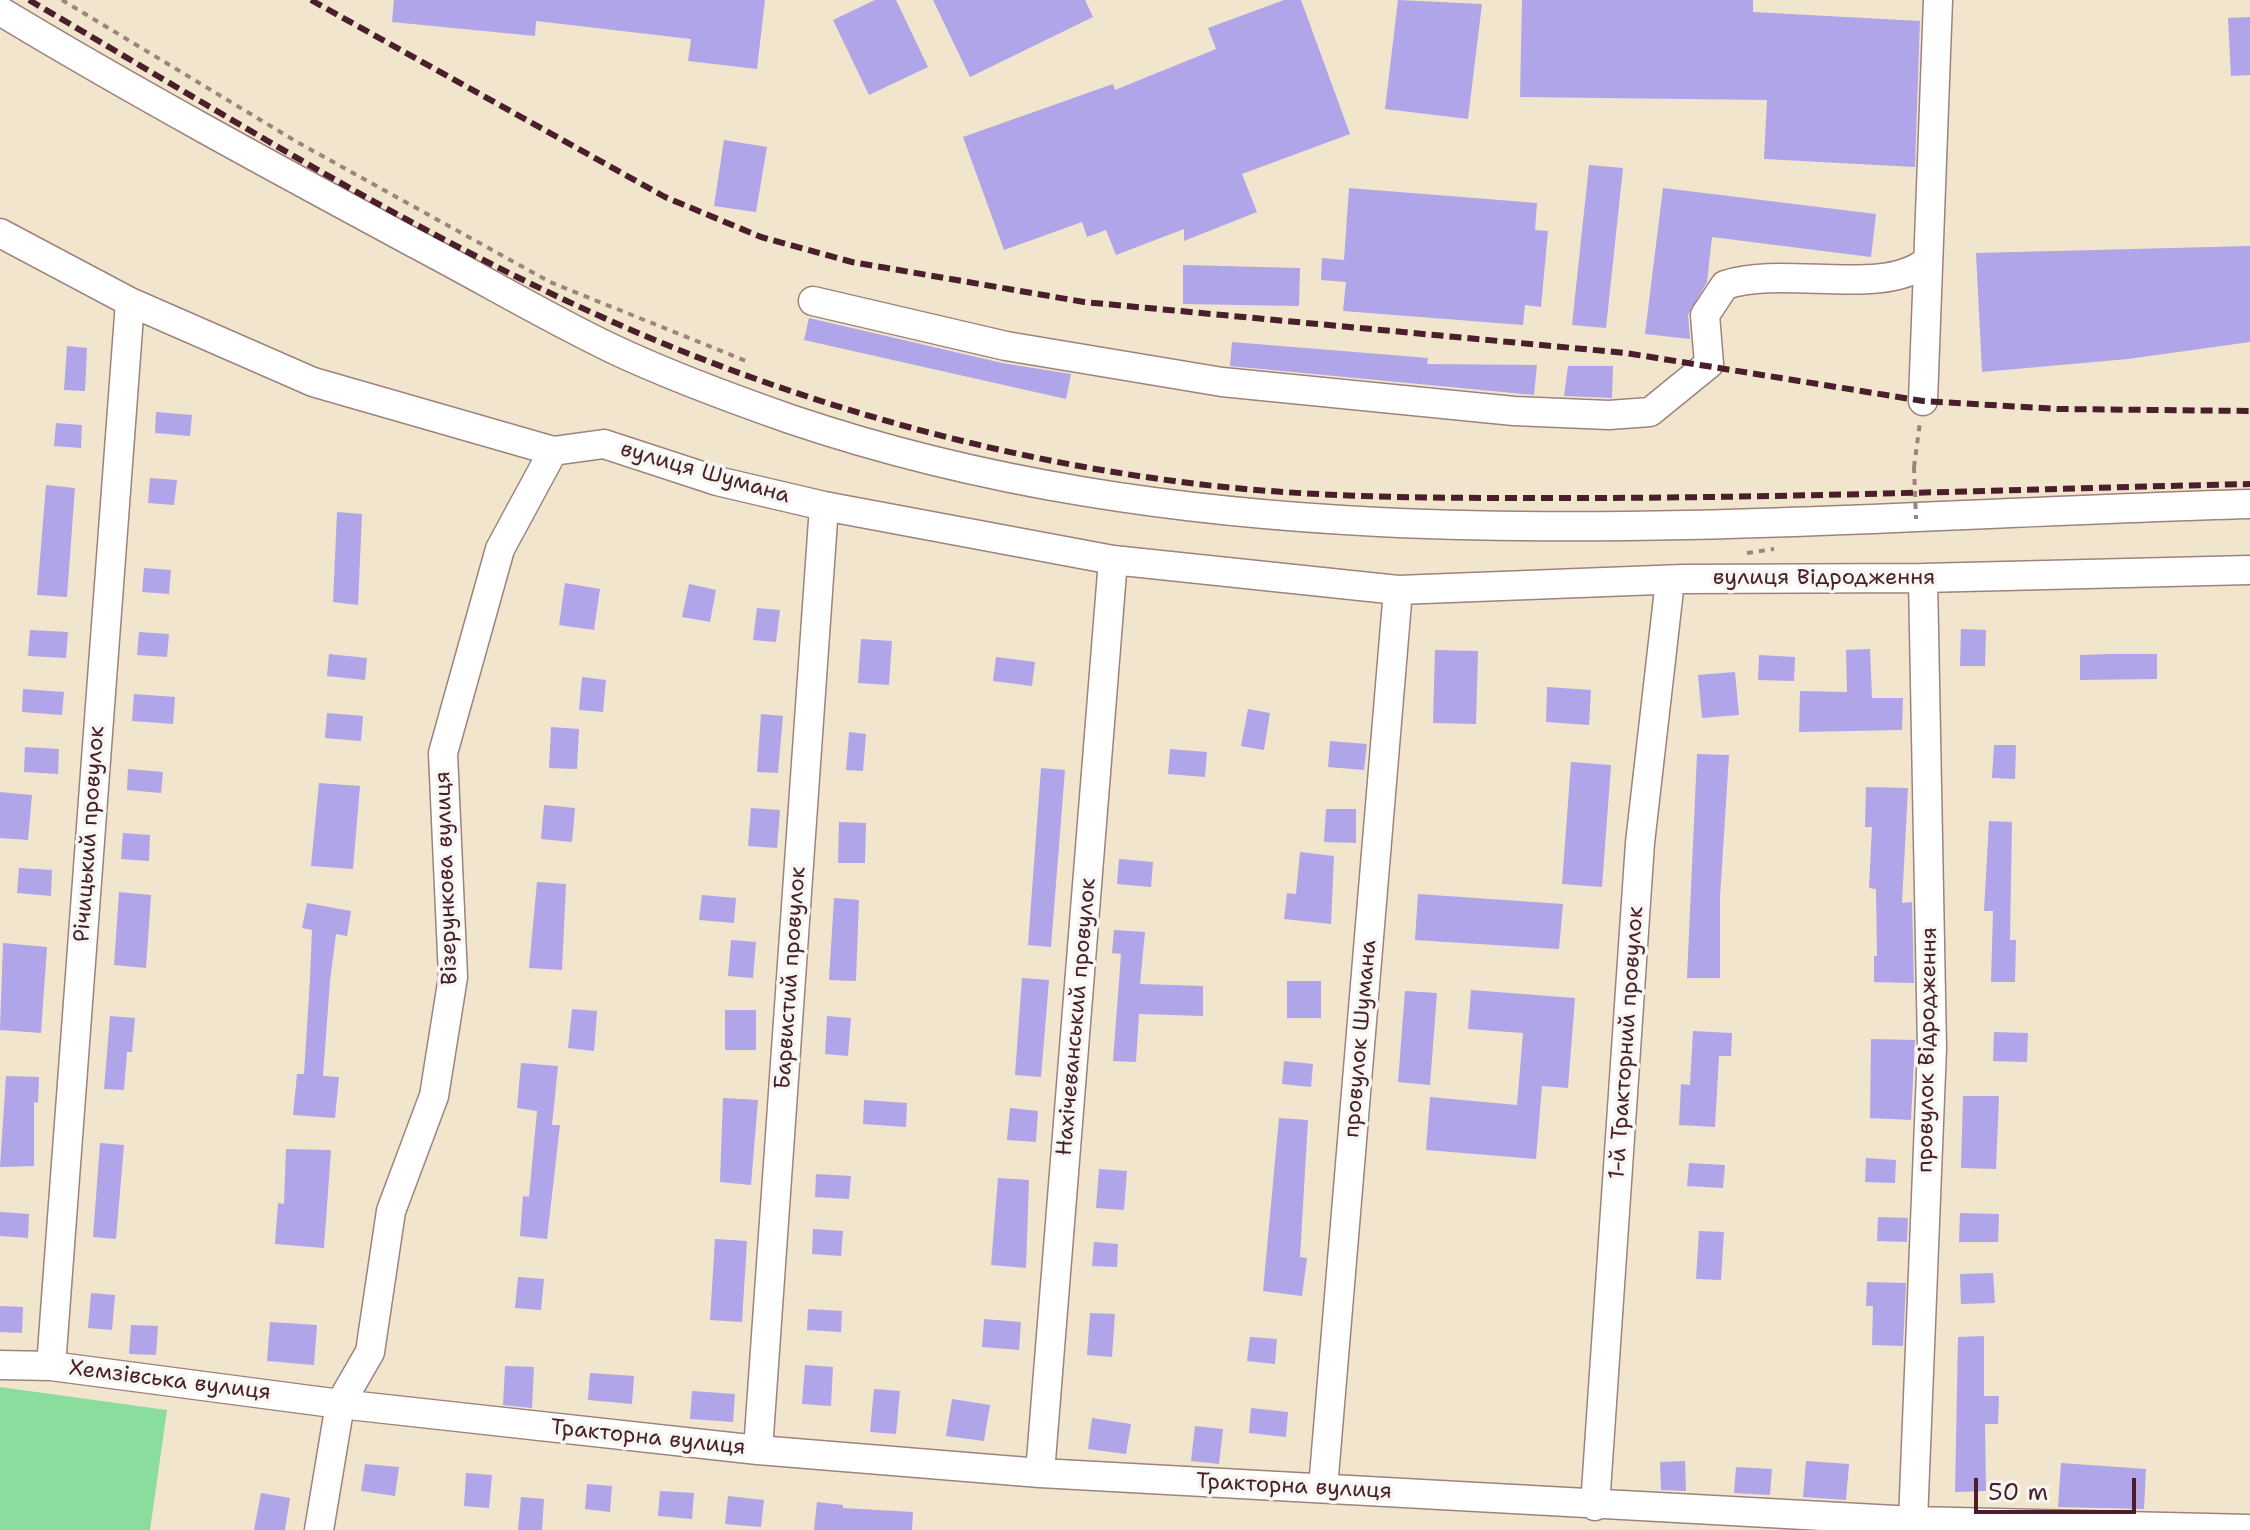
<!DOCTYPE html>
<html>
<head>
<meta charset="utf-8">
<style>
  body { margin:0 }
  #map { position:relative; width:2250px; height:1530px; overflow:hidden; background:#f2e5ce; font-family:"Shantell Sans",sans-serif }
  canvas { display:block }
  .scale { position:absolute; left:1974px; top:1478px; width:162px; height:36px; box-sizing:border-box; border:4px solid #4a1f2b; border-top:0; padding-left:10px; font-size:24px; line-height:28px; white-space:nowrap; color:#4a1f2b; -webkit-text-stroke:6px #f6f6f2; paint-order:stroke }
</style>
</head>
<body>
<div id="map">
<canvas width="2250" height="1530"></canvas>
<div class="scale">50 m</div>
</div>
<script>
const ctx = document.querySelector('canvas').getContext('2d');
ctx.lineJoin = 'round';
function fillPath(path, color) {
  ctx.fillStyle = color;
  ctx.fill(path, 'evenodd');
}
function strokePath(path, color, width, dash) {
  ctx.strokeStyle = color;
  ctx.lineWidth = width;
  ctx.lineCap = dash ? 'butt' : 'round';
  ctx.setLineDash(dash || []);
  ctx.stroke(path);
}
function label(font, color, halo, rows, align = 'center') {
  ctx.font = font + ' "Shantell Sans",sans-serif';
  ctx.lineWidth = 7;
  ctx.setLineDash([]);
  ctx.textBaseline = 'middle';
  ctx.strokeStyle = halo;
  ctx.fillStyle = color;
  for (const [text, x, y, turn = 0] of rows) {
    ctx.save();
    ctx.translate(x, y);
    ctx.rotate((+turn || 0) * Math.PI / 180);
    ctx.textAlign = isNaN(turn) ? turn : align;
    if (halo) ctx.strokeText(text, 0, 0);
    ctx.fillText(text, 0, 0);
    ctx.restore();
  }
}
fillPath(new Path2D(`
  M0 1387 167 1410 150 1530H0Z`), '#8bdd9d');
fillPath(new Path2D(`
  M394 0H765L757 69 688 61 691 39 536 21 535 36 392 22Z
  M875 0H896L928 67 869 95 833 20Z
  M933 0H1085L1093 17 970 77Z
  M1284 0H1301L1350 134 1242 174 1257 212 1184 241V229L1116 255 1106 230 1087 237 1082 222 1004 250 963 137 1113 84 1115 90 1216 49 1208 28Z
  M1398 0 1482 4 1468 119 1385 109Z
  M1522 0H1753V12L1920 21 1915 167 1764 159 1767 100 1520 97Z
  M2250 17V75L2231 76 2228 18Z
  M724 140 767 147 756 212 714 206Z
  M1589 165 1623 168 1606 328 1572 325Z
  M1349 188 1537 203 1535 230 1548 231 1541 307 1525 305 1523 325 1343 311 1346 282 1321 280 1322 258 1344 260Z
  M1663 188 1876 214 1871 257 1712 237 1707 282 1688 315 1690 339 1645 334Z
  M2250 246V342L2128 359 1982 372 1976 253Z
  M1183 265 1300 268 1299 306 1183 304Z
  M809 318 1002 363 1071 374 1066 399 804 340Z
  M1232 342 1428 358 1427 364 1537 365 1534 395 1230 366Z
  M67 346 87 348 85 391 64 390Z
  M1568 366H1613L1612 398 1564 396Z
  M156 412 192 415 190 436 155 433Z
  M56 423 82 425 81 448 54 446Z
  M150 478 177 480 174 505 148 503Z
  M46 485 75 488 67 597 37 595Z
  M337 512 362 514 358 605 333 602Z
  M144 568 171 570 169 594 142 592Z
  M565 583 600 589 594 630 559 625Z
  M689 584 716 590 710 622 682 617Z
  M757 608 780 610 776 642 753 640Z
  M1961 629 1986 630 1985 666H1960Z
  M30 630 68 632 66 658 28 656Z
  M139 632 169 634 167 657 137 655Z
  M861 639 892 641 889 685 858 683Z
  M1870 649 1872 698H1903L1902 730 1799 732 1800 691 1847 692 1846 650Z
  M1435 650 1478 651 1476 724 1433 723Z
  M329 654 367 658 365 680 327 676Z
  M2109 654H2157V679L2080 680V655Z
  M1759 655 1795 657 1794 681 1758 680Z
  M996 657 1035 662 1032 686 993 681Z
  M1735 672 1739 715 1702 718 1698 675Z
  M582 677 606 680 603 712 579 710Z
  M1547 687 1591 690 1589 725 1546 722Z
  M23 689 64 692 62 715 22 712Z
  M134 694 175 697 173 724 132 721Z
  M1248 709 1270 713 1264 750 1241 746Z
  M327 713 363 716 361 741 325 738Z
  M761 714 783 716 778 773 757 772Z
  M551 727 579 729 577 769 549 768Z
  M849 732 866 734 863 771 846 770Z
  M1330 741 1367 744 1364 770 1328 767Z
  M1994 745H2016L2015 779 1992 778Z
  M25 747 59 749 58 774 24 772Z
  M1170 749 1207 752 1205 777 1168 774Z
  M1697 754 1729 755 1720 897V978H1687Z
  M1571 762 1611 765 1602 887 1562 884Z
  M1041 768 1065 770 1051 947 1028 945Z
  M128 769 163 772 161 793 127 790Z
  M319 783 360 786 353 869 311 866Z
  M1866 787 1908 788 1902 903 1912 902 1914 983 1874 982V956H1877L1876 889 1869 888 1872 827H1865Z
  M0 792 32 795 28 840 0 838Z
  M544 805 575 808 572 842 541 839Z
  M751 808 780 810 777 848 748 846Z
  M1326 809H1356V843L1324 842Z
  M1989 821 2012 822 2010 940H2016L2015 982H1991L1993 911H1984Z
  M839 822 866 823 865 863H838Z
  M123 833 150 835 149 861 121 859Z
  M1300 852 1334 856 1331 924 1284 919 1287 893 1296 894Z
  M1119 859 1153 862 1151 887 1117 884Z
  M19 868 52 870 51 896 17 893Z
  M537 882 566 884 562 970 529 968Z
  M119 892 151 895 146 968 114 965Z
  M1418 894 1563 904 1559 949 1415 940Z
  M702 895 736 898 734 923 699 920Z
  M834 898 859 900 856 981 829 980Z
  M307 903 351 911 347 936 336 934 330 981 323 1076 339 1077 335 1118 293 1115 297 1074H304L310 979 312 930 302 928Z
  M1114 930 1145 932 1140 984 1203 986V1016L1139 1014 1136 1062 1113 1061 1121 954 1112 953Z
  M731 940 756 942 753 978 728 976Z
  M3 943 47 947 41 1033 0 1030Z
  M1022 978 1049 980 1041 1077 1015 1075Z
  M1287 981H1321V1018H1287Z
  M1471 990 1575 998 1568 1088 1542 1086 1536 1159 1426 1150 1430 1097 1517 1105 1523 1033 1468 1029Z
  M1405 991 1437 993 1430 1085 1398 1082Z
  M572 1009 597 1011 594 1051 568 1048Z
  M725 1010H756V1050H725Z
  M110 1016 135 1018 132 1052H127L124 1090 104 1089Z
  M827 1016 851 1018 848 1056 825 1054Z
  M1693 1031 1732 1033 1731 1056H1719L1715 1127 1679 1125 1681 1084 1690 1085Z
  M1994 1032 2028 1033 2027 1062 1993 1061Z
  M1871 1039 1915 1040 1911 1120 1870 1118Z
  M1284 1061 1313 1064 1311 1087 1282 1084Z
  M521 1063 558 1066 552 1125H560L547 1239 520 1236 523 1196 529 1197 537 1111 517 1108Z
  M6 1076 39 1077 38 1103 34 1102V1166L0 1167Z
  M1963 1096H1999L1996 1169 1961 1168Z
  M723 1098 758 1100 751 1185 720 1182Z
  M864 1100 907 1103 906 1127 863 1124Z
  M1010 1108 1038 1111 1036 1142 1007 1140Z
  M1279 1118 1308 1120 1300 1257 1307 1258 1302 1296 1263 1291Z
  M100 1143 124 1145 116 1239 93 1237Z
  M286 1149 331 1150 324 1248 275 1244 278 1203 284 1204Z
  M1866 1158 1896 1160 1895 1183 1865 1182Z
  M1689 1163 1725 1165 1723 1188 1687 1186Z
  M1099 1169 1127 1171 1124 1210 1096 1208Z
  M816 1174 851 1176 849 1199 815 1197Z
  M998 1178 1029 1180 1026 1268 991 1265Z
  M0 1212 29 1214 28 1238 0 1236Z
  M1960 1213 1999 1214 1998 1242H1959Z
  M1878 1217 1908 1218 1907 1242 1877 1241Z
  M813 1229 843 1231 841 1256 812 1254Z
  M1699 1231 1724 1232 1721 1280 1696 1279Z
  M715 1239 747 1241 742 1322 710 1320Z
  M1094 1242 1118 1244 1117 1267 1092 1266Z
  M1993 1273 1995 1303 1961 1304 1960 1274Z
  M518 1277 544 1279 541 1310 515 1308Z
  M1867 1282 1906 1283 1903 1346 1872 1345 1873 1306H1866Z
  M91 1293 115 1295 112 1330 88 1328Z
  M0 1306 23 1307 22 1333 0 1332Z
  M808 1309 842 1311 841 1332 807 1330Z
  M1090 1313 1115 1314 1112 1357 1087 1355Z
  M984 1319 1021 1322 1019 1350 982 1347Z
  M270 1322 317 1325 314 1365 267 1361Z
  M131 1325 158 1326 156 1355 129 1354Z
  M1984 1336V1396H1999L1998 1424H1985L1986 1491 1955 1492 1958 1337Z
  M1250 1337 1277 1339 1275 1364 1247 1361Z
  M805 1365 833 1367 831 1406 802 1404Z
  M505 1366 534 1367 532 1408 503 1405Z
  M590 1373 634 1376 632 1404 588 1400Z
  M874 1389 900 1391 896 1434 870 1432Z
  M692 1391 735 1394 733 1422 690 1419Z
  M952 1399 990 1405 984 1441 946 1436Z
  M1251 1408 1288 1412 1286 1437 1249 1433Z
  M1092 1418 1131 1424 1126 1454 1088 1449Z
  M1195 1426 1223 1429 1219 1464 1191 1461Z
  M1685 1461 1686 1491 1661 1490 1660 1462Z
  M1806 1461 1849 1464 1846 1500 1803 1497Z
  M2061 1463 2146 1469 2144 1509 2058 1507Z
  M365 1464 399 1467 395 1496 361 1491Z
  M1736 1467 1772 1469 1770 1495 1734 1493Z
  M466 1473 492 1475 489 1508 464 1506Z
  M587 1484 612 1486 610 1512 585 1509Z
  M660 1491 694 1493 692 1519 658 1516Z
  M261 1493 290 1498 285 1530H254Z
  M728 1496 764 1500 761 1527 725 1524Z
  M521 1497 544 1499 542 1530H518Z
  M817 1502 843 1505V1508L913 1512 912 1530H814Z`), '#b0a5e8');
const minor = new Path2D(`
  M0 11C136 93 275 168 414 243 481 278 546 317 613 349 670 376 730 398 790 419 1260 578 1764 517 2250 504
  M0 233 130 302 313 382 553 451 604 444 717 481 824 506 1113 560 1398 590 1683 579 1923 578 2250 570
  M813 301 1006 346 1222 382 1514 411 1609 415 1650 412 1709 364 1705 315 1725 285C1784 265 1884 298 1927 261
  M1923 401 1938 0
  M0 1365 51 1366 340 1404 758 1450 1040 1473 1913 1521 2250 1529
  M51 1366 130 302
  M758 1450 824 506
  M1040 1473 1113 560
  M1323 1488 1398 590
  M1595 1506 1640 843 1670 581
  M1913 1521 1932 1048 1923 578
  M319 1530 340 1404 370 1352 391 1211 434 1096 453 977 443 753 500 549 553 451`);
strokePath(minor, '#9e827c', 31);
strokePath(new Path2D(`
  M62 0 297 142 550 282 746 361
  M1914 467 1920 422
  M1747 553 1774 549`), '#9e827c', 4, [6, 6]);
strokePath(minor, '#fff', 28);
strokePath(new Path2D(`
  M29 0C252 130 469 270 710 362 859 419 1016 460 1174 481 1306 499 1438 498 1571 498 1798 498 2024 489 2250 484
  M311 0 665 197 761 237 852 262 1084 302 1626 353 1923 401 2058 409 2250 411`), '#4a1f2b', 6, [12, 6]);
strokePath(new Path2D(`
  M1914 467 1916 519`), '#9e827c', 4, [6, 6]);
label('22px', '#4a1f2b', '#f6f6f2', [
  ["вулиця Шумана",705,473,16],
  ["вулиця Відродження",1824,578],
  ["Річицький провулок",90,834,-86],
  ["Візерункова вулиця",447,878,-92],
  ["Барвистий провулок",791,978,-86],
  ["Нахічеванський провулок",1077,1017,-85],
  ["провулок Шумана",1361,1039,-85],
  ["1-й Тракторний провулок",1627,1043,-86],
  ["провулок Відродження",1928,1050,-89],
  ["Хемзівська вулиця",170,1381,7],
  ["Тракторна вулиця",648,1438,6],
  ["Тракторна вулиця",1294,1487,3]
]);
</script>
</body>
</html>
